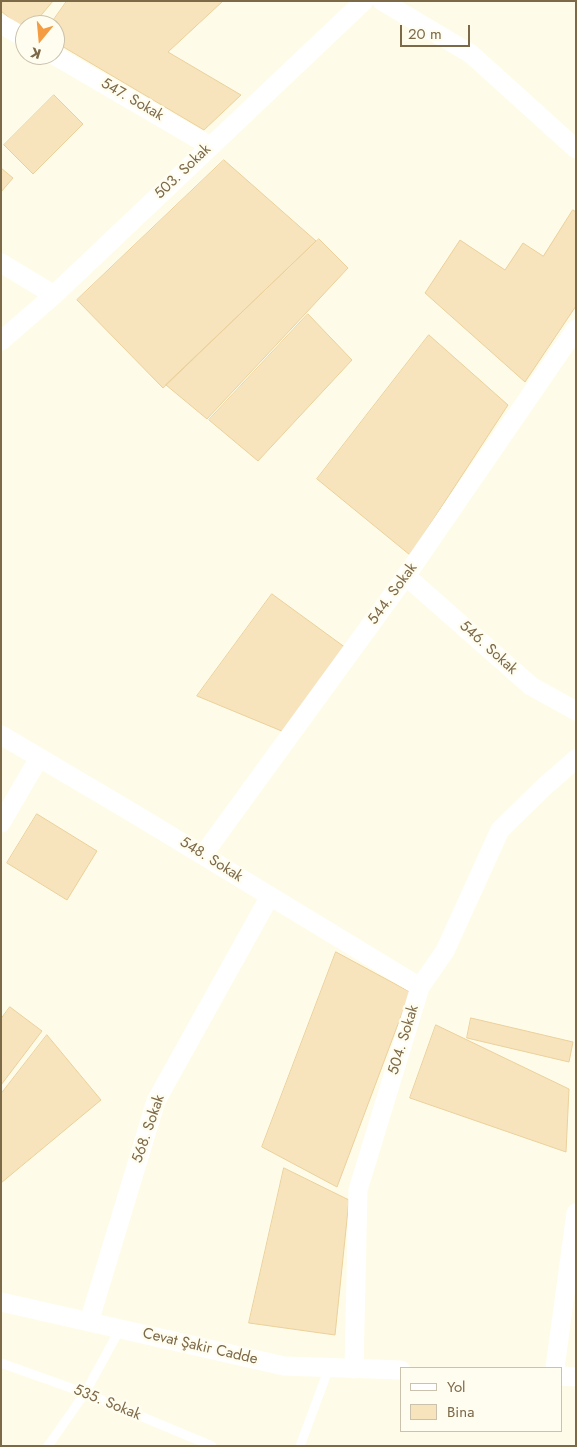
<!DOCTYPE html>
<html>
<head>
<meta charset="utf-8">
<style>
  body { margin:0 }
  #map { position:relative; width:577px; height:1447px; overflow:hidden; background:#fefce8; font-family:Jost,sans-serif }
  canvas { display:block }
  .frame { position:absolute; inset:0; border:2px solid #7c6948; pointer-events:none }
  .legend { position:absolute; left:400px; top:1367px; width:162px; height:65px; box-sizing:border-box; background:#fffdf0; border:1px solid #cbc2ad; margin:0; padding:6px 9px; list-style:none; font-size:15px; color:#7c6948 }
  .legend li { display:flex; align-items:center; gap:10px; height:25px }
  .legend b { width:25px; border:1px solid #cbc2ad }
  .north { position:absolute; left:15px; top:15px; width:50px; height:50px; box-sizing:border-box; background:#fffdf0; border:1px solid #cbc2ad; border-radius:50%; rotate:197deg; font-size:14px; font-weight:700; line-height:20px; text-align:center; color:#7c6948 }
  .north::after { content:''; display:block; margin:auto; width:18px; height:22px; background:#f49c41; clip-path:polygon(50% 0,100% 100%,50% 72%,0 100%) }
  .scale { position:absolute; left:400px; top:25px; width:70px; height:22px; box-sizing:border-box; border:2px solid #7c6948; border-top:0; padding-left:6px; font-size:15px; line-height:18px; white-space:nowrap; color:#7c6948; -webkit-text-stroke:4px #fffdf0; paint-order:stroke }
</style>
</head>
<body>
<div id="map">
<canvas width="577" height="1447"></canvas>
<div class="frame"></div>
<ul class="legend">
<li><b style="height:6px;background:#fff"></b>Yol</li>
<li><b style="height:14px;background:#f7e4bc"></b>Bina</li>
</ul>
<div class="north">K</div>
<div class="scale">20 m</div>
</div>
<script>
const ctx = document.querySelector('canvas').getContext('2d');
ctx.lineJoin = 'round';
function fillPath(path, color) {
  ctx.fillStyle = color;
  ctx.fill(path, 'evenodd');
}
function strokePath(path, color, width, dash) {
  ctx.strokeStyle = color;
  ctx.lineWidth = width;
  ctx.lineCap = dash ? 'butt' : 'round';
  ctx.setLineDash(dash || []);
  ctx.stroke(path);
}
function label(font, color, halo, rows, align = 'center') {
  ctx.font = font + ' Jost,sans-serif';
  ctx.lineWidth = 5;
  ctx.setLineDash([]);
  ctx.textBaseline = 'middle';
  ctx.strokeStyle = halo;
  ctx.fillStyle = color;
  for (const [text, x, y, turn = 0] of rows) {
    ctx.save();
    ctx.translate(x, y);
    ctx.rotate((+turn || 0) * Math.PI / 180);
    ctx.textAlign = isNaN(turn) ? turn : align;
    if (halo) ctx.strokeText(text, 0, 0);
    ctx.fillText(text, 0, 0);
    ctx.restore();
  }
}
const building = new Path2D(`
  M4 1H53L33 25H25V31L1 11V4Z
  M67 1H223L168 52 241 95 204 130 55 42V25H50Z
  M54 95 83 124 33 174 4 145Z
  M224 160 316 241 163 388 77 300Z
  M1 168 13 178 1 192Z
  M573 210 576 212V306L525 382 425 293 460 240 505 270 523 243 543 256Z
  M319 239 348 268 207 419 166 385Z
  M308 314 352 360 258 461 209 420Z
  M429 335 508 405 410 555 317 479Z
  M272 594 346 648 284 732 197 696Z
  M37 814 97 851 67 900 7 863Z
  M336 952 410 992 337 1187 262 1147Z
  M10 1007 42 1031 1 1085V1019Z
  M471 1018 573 1042 569 1062 467 1038Z
  M436 1025 569 1089 566 1152 410 1098Z
  M47 1035 101 1100 1 1183V1094Z
  M284 1168 349 1200 335 1335 249 1323Z`);
fillPath(building, '#f7e4bc');
strokePath(building, '#ebd09b', 1);
strokePath(new Path2D(`
  M1 1363 85 1393 212 1446
  M48 1446 85 1393 120 1329
  M300 1446 329 1368`), '#fff', 9);
strokePath(new Path2D(`
  M382 1 471 54 576 149
  M1 24 25 38
  M54 55 210 146
  M1 263 54 295
  M1 341 54 295 364 1
  M406 576 531 686 576 711
  M1 735 138 816 420 987
  M1 823 39 758
  M203 855 406 576 576 329
  M1 1302 284 1366 401 1370
  M89 1322 156 1101 270 896
  M555 1368 576 1213
  M354 1369 358 1190 420 987 445 951 500 830 544 787 576 759
  M561 1376 576 1377`), '#fff', 19);
label('15px', '#7c6948', '#fffdf0', [
  ["547. Sokak",132,100,30],
  ["503. Sokak",183,172,-44],
  ["544. Sokak",393,594,-54],
  ["546. Sokak",488,648,42],
  ["548. Sokak",211,860,32],
  ["504. Sokak",404,1040,-73],
  ["568. Sokak",149,1129,-71],
  ["Cevat Şakir Cadde",200,1347,13],
  ["535. Sokak",107,1403,22]
]);
</script>
</body>
</html>
